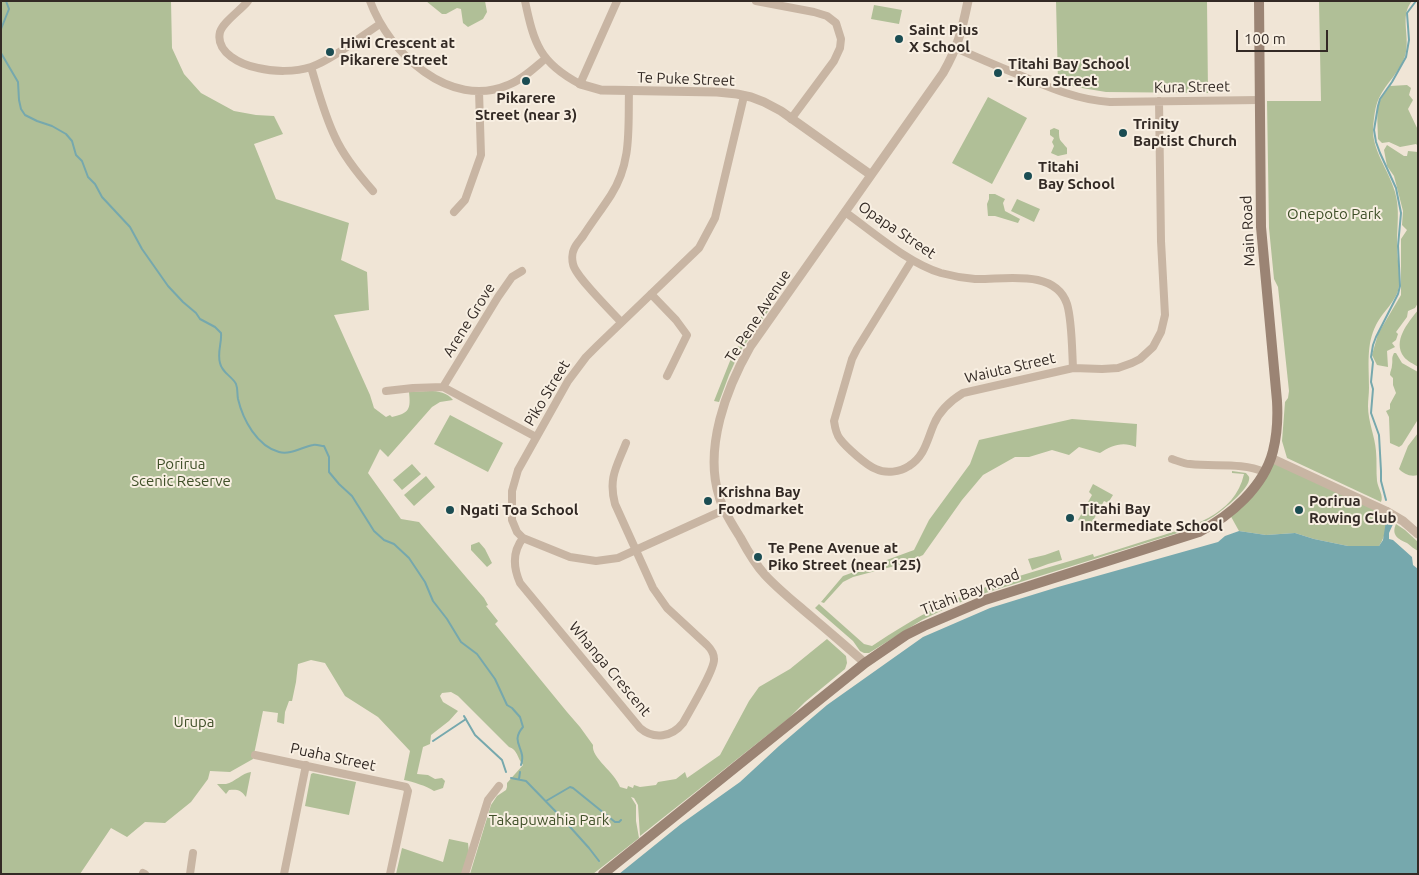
<!DOCTYPE html>
<html>
<head>
<meta charset="utf-8">
<style>
  body { margin:0 }
  #map { position:relative; width:1419px; height:875px; overflow:hidden; background:#f0e5d6; font-family:Ubuntu,sans-serif }
  canvas { display:block }
  .frame { position:absolute; inset:0; border:2px solid #332a25; pointer-events:none }
  .scale { position:absolute; left:1236px; top:30px; width:92px; height:22px; box-sizing:border-box; border:2px solid #332a25; border-top:0; padding-left:6px; font-size:15px; line-height:18px; white-space:nowrap; color:#332a25; -webkit-text-stroke:4px #f8efe2; paint-order:stroke }
</style>
</head>
<body>
<div id="map">
<canvas width="1419" height="875"></canvas>
<div class="frame"></div>
<div class="scale">100 m</div>
</div>
<script>
const ctx = document.querySelector('canvas').getContext('2d');
ctx.lineJoin = 'round';
function fillPath(path, color) {
  ctx.fillStyle = color;
  ctx.fill(path, 'evenodd');
}
function strokePath(path, color, width, dash) {
  ctx.strokeStyle = color;
  ctx.lineWidth = width;
  ctx.lineCap = dash ? 'butt' : 'round';
  ctx.setLineDash(dash || []);
  ctx.stroke(path);
}
function label(font, color, halo, rows, align = 'center') {
  ctx.font = font + ' Ubuntu,sans-serif';
  ctx.lineWidth = 4;
  ctx.setLineDash([]);
  ctx.textBaseline = 'middle';
  ctx.strokeStyle = halo;
  ctx.fillStyle = color;
  for (const [text, x, y, turn = 0] of rows) {
    ctx.save();
    ctx.translate(x, y);
    ctx.rotate((+turn || 0) * Math.PI / 180);
    ctx.textAlign = isNaN(turn) ? turn : align;
    if (halo) ctx.strokeText(text, 0, 0);
    ctx.fillText(text, 0, 0);
    ctx.restore();
  }
}
fillPath(new Path2D(`
  M1 1H171L172 48 184 74 201 93 234 111 256 115 274 116 283 134 254 144 276 199 349 223 341 260 367 272 369 310 334 315 370 395 374 408 386 417 390 415 392 417C409 413 411 410 409 392 423 392 443 387 453 400L440 402 432 407 388 457 380 449 368 473 401 519 419 522C441 547 462 573 484 598L488 605 486 606 498 621 495 624 567 712 580 727 593 745C591 758 615 772 620 787L627 789 628 786 633 788 634 785 640 787 656 785 658 782 676 779 685 772 687 778 720 755 749 701 759 687 790 669 827 639 846 656 847 663 845 669 805 702 789 718 640 836 638 805 634 798 631 797 636 805V821L639 838 593 874H470L491 805 497 796 506 790 507 787V783L523 765C517 758 518 750 509 747L458 696 451 692 442 693 440 696 443 702 458 711 449 721 431 735 430 744 423 747 417 774 428 775 435 779 442 778 445 781 443 788 434 791C427 786 413 782 404 780L410 751 378 717 345 696 325 663 311 660 298 664 296 682 292 701H289L285 712 284 724 277 722 278 713 263 711 253 759 230 772 210 771 208 779 191 802 165 823 145 822 127 837 111 828 80 874H1Z
  M426 1H485L487 12 483 19 468 27 463 23 461 9 457 8 446 14H442Z
  M1056 1H1207L1208 93 1106 92 1076 87 1058 82Z
  M1319 1H1412C1399 16 1411 38 1405 56 1400 72 1386 83 1379 98 1375 106 1374 118 1373 128 1372 151 1389 170 1395 192 1400 210 1397 225 1397 244 1397 258 1400 271 1399 286 1397 301 1383 311 1376 325 1366 345 1369 365 1369 388 1369 394 1368 400 1368 406 1368 422 1375 436 1376 451 1377 461 1376 471 1377 481 1378 488 1384 496 1381 502L1287 458 1282 441 1285 402 1288 398 1289 391 1278 287 1274 279 1269 228 1267 101H1321Z
  M874 5 902 10 899 24 871 19Z
  M1407 85 1411 88 1409 95 1413 100 1408 109 1418 130V146L1416 144 1400 147 1389 142 1382 143 1378 139C1378 128 1376 114 1379 103 1381 97 1387 91 1390 86Z
  M988 97 1027 118 992 184 952 163Z
  M1054 128 1059 130C1059 142 1060 139 1067 148V154L1058 156 1051 153 1054 146 1052 142 1054 138 1050 135V130Z
  M1387 145 1404 156H1407L1408 151 1418 152V303L1415 308 1408 311 1407 317 1396 332 1398 334 1396 340 1392 343 1395 347 1387 351 1388 367 1377 365 1372 355 1378 334 1401 295V239L1407 230 1402 225 1403 211 1394 176 1387 166 1384 150Z
  M989 194H995L1005 199 1003 203 1005 211 1020 219 1018 223 995 216H988L987 204 989 199Z
  M1017 199 1040 209 1034 222 1011 211Z
  M769 306 771 307 739 353 729 375 719 402 714 401 730 361 738 346 740 347Z
  M1418 310V367C1414 364 1407 361 1404 357 1392 341 1408 323 1418 310Z
  M1394 353H1396L1402 363 1418 372 1417 421 1402 445 1399 447 1390 443 1389 417 1386 411 1390 409V404L1396 393 1393 385V378L1390 375C1390 371 1392 369 1392 365 1393 359 1391 359 1394 353Z
  M450 415 503 443 488 472 434 444Z
  M1072 419 1137 424 1136 447C1122 441 1111 446 1100 453L1079 447 1069 455 1052 450 1029 457H1015L983 475 962 500 923 555 906 563 853 577 843 582 824 603 821 602 843 576 914 550 929 520 970 464 979 440Z
  M1418 433V475C1410 477 1404 474 1399 469L1408 446Z
  M1271 458 1393 515C1386 524 1386 536 1379 546H1348L1314 539 1295 533 1266 535 1239 531 1229 513Z
  M412 464 421 474 402 490 393 480Z
  M1232 471 1246 473C1248 476 1250 476 1249 480 1247 492 1216 516 1206 521 1199 525 1191 528 1184 531L979 595 951 606 922 620 869 653H864L860 651 853 641 815 608 819 604 864 644 872 646C893 632 915 618 938 607 987 583 1041 570 1093 554L1094 557C1114 551 1134 544 1154 538 1189 527 1235 516 1244 474L1232 473Z
  M426 476 435 487 414 506 404 495Z
  M1093 484 1113 495 1108 503 1104 501 1090 526 1078 520 1092 495 1089 492Z
  M1396 524 1405 530 1418 542V551C1414 549 1411 546 1407 543 1398 539 1391 535 1396 524Z
  M479 542 485 549 492 563 487 567 471 550V545Z
  M1059 550 1062 560 1048 564 1032 570 1028 559 1045 555Z
  M251 772 246 797C241 790 237 789 229 790L226 794 217 784C220 784 223 784 226 784 235 782 242 773 251 772Z
  M313 773 356 782 349 815 305 806 311 774Z
  M449 839 468 843 469 853 462 874H396L402 848 443 862Z`), '#b0bf97');
fillPath(new Path2D(`
  M1388 519 1394 522 1389 533V539L1393 540 1412 557 1413 565 1418 569V874H619L681 824 740 782 779 746 827 705 923 637 990 608 1058 587 1218 542 1225 536 1239 531 1266 535 1295 533 1314 539 1348 546H1379L1383 540 1386 521Z`), '#76a8ad');
strokePath(new Path2D(`
  M1 29 9 9 6 1
  M1 53 18 82 19 100 21 109 25 115 37 121 52 126 66 134 72 141 76 155 82 161 88 177 95 184 102 197 130 227 142 249 168 286 183 302 196 313 200 319 215 327 221 333C222 343 217 352 220 363 222 373 232 376 236 384 238 389 237 394 238 399 243 420 257 446 279 452 291 455 302 447 313 445 316 444 321 446 324 446L329 457V472L339 484 352 496 374 531 384 540 394 544 409 558 425 582 433 601 447 619 461 642 477 654 495 679 507 705 512 708 520 717 523 727C509 743 527 748 521 765
  M1386 500 1381 481V471L1379 435 1371 413 1373 389 1371 382 1373 362 1371 357 1373 345 1376 337 1398 294 1400 286 1398 246 1401 213 1396 188 1380 153 1376 142 1374 130 1378 106 1380 99 1392 82 1406 57 1409 40 1407 13 1416 1
  M464 716 475 735 502 760 506 772
  M433 741 466 719
  M511 778 526 781 562 818 589 848 599 861
  M519 779 520 772
  M546 801 570 787 573 788 615 822H619L621 820`), '#76a8ad', 2);
strokePath(new Path2D(`
  M248 1C241 10 223 22 220 32 215 53 242 65 258 68 274 72 295 72 311 67 332 60 360 37 380 24
  M370 1C389 53 450 110 508 85 522 80 534 68 545 59
  M525 1C534 44 540 63 580 84L617 1
  M756 1 814 12 827 16 836 23 841 39 840 48 834 61 791 119
  M956 48C976 57 997 66 1017 74 1048 87 1077 100 1110 102L1259 100
  M311 67C318 90 324 114 335 137 344 157 358 174 373 191
  M454 212 465 200 481 155 479 91
  M845 212C873 232 908 263 941 273 952 276 963 278 975 279 1003 280 1055 268 1067 304 1072 320 1072 350 1073 368
  M912 260 857 349 852 359 834 421C835 428 836 434 840 439 846 447 867 466 876 469 886 474 900 472 909 466 925 456 927 440 934 424 940 410 950 401 963 393L1073 368 1102 369 1118 368 1132 363 1140 359 1153 347 1161 332 1165 315 1161 241 1159 101
  M651 294 676 320 687 335 667 376
  M621 322C611 311 575 276 573 264 572 260 572 253 574 249 576 244 580 240 583 236 592 222 602 209 611 195 632 162 628 129 629 91
  M443 387 498 297 512 277 522 271
  M386 391 413 388 443 387 536 437
  M1172 459C1178 461 1184 464 1190 464 1214 467 1242 462 1264 472
  M724 510 618 558 596 561 570 557 523 538 517 532 512 520V491L518 470 568 381 586 357 597 346 699 248 715 218 744 96
  M523 538C512 552 513 567 520 583L640 728C654 740 672 737 683 723 689 712 715 669 714 659 714 653 711 649 707 645L667 608 653 588 615 504C608 478 617 466 626 443
  M255 755 406 787 408 791 390 874
  M143 873 145 874
  M190 874 193 853
  M284 874 306 765
  M465 874 488 800 499 786`), '#c8b5a3', 8);
strokePath(new Path2D(`
  M580 84 601 90 717 92 737 94 751 97 764 102 781 111 871 175
  M1271 458 1386 511 1403 521 1418 534
  M865 663C846 646 827 630 807 613 793 601 778 589 765 575 755 564 747 550 740 537 732 524 723 511 719 496 704 448 726 389 750 347L943 73C958 47 962 30 968 1`), '#c8b5a3', 9);
strokePath(new Path2D(`
  M603 874 865 663 906 635 924 626 985 600 1199 532C1230 516 1264 487 1273 451 1277 435 1278 418 1277 401L1261 227 1259 1`), '#9b8474', 10);
for (const [x, y, r, color] of [
  [899,39,5,"#1b4d53"],
  [330,52,5,"#1b4d53"],
  [998,73,5,"#1b4d53"],
  [526,81,5,"#1b4d53"],
  [1123,133,5,"#1b4d53"],
  [1028,176,5,"#1b4d53"],
  [708,501,5,"#1b4d53"],
  [450,510,5,"#1b4d53"],
  [1299,510,5,"#1b4d53"],
  [1070,518,5,"#1b4d53"],
  [758,557,5,"#1b4d53"]
]) {
  const dot = new Path2D();
  dot.arc(x, y, r, 0, 2 * Math.PI);
  ctx.fillStyle = color;
  ctx.fill(dot);
  strokePath(dot, '#f8efe2', 2);
}
label('bold 15px', '#332a25', '#f8efe2', [
  ["Saint Pius",909,30],
  ["X School",909,47],
  ["Hiwi Crescent at",340,43],
  ["Pikarere Street",340,60],
  ["Titahi Bay School",1008,64],
  ["- Kura Street",1008,81],
  ["Pikarere",526,98,"center"],
  ["Street (near 3)",526,115,"center"],
  ["Trinity",1133,124],
  ["Baptist Church",1133,141],
  ["Titahi",1038,167],
  ["Bay School",1038,184],
  ["Krishna Bay",718,492],
  ["Foodmarket",718,509],
  ["Porirua",1309,501],
  ["Rowing Club",1309,518],
  ["Titahi Bay",1080,509],
  ["Intermediate School",1080,526],
  ["Ngati Toa School",460,510],
  ["Te Pene Avenue at",768,548],
  ["Piko Street (near 125)",768,565]
], 'left');
label('15px', '#332a25', '#f8efe2', [
  ["Te Puke Street",686,79,2],
  ["Kura Street",1192,87,-1],
  ["Opapa Street",897,230,34],
  ["Main Road",1248,231,-93],
  ["Te Pene Avenue",758,316,-57],
  ["Arene Grove",469,320,-58],
  ["Waiuta Street",1010,368,-13],
  ["Piko Street",547,393,-59],
  ["Titahi Bay Road",970,592,-21],
  ["Whanga Crescent",610,669,50],
  ["Puaha Street",333,757,12]
]);
label('15px', '#405029', '#f8efe2', [
  ["Onepoto Park",1334,214],
  ["Porirua",181,464],
  ["Scenic Reserve",181,481],
  ["Urupa",194,722],
  ["Takapuwahia Park",549,820]
]);
</script>
</body>
</html>
